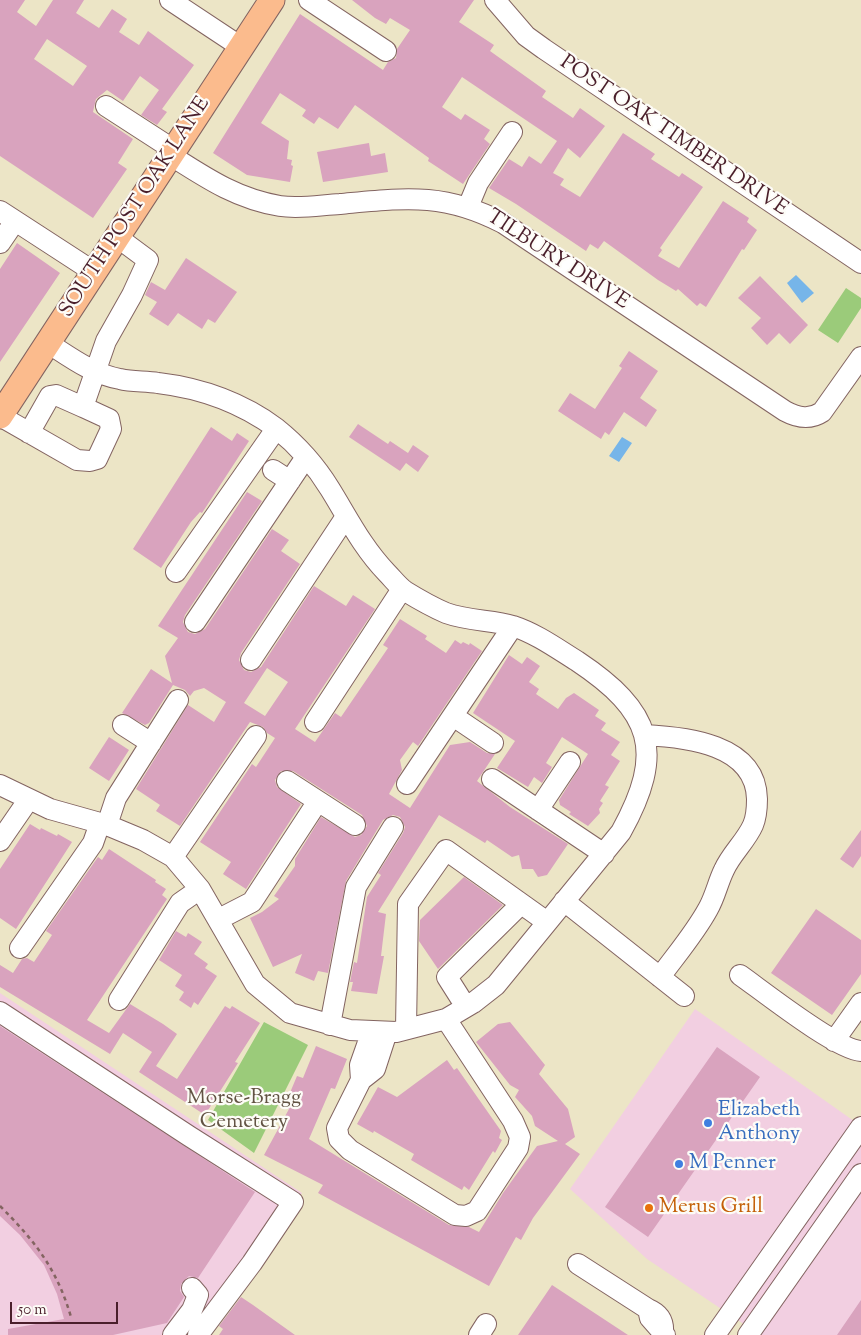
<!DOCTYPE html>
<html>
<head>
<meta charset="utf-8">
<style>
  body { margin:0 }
  #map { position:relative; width:861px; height:1335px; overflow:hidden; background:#ece5c6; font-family:"Sorts Mill Goudy",serif }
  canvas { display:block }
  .scale { position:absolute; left:10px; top:1302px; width:108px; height:22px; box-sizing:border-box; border:2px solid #4a1f2b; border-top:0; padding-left:6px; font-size:15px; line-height:18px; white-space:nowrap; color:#4a1f2b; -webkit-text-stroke:4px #fdfcf7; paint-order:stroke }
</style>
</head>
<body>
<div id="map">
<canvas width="861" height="1335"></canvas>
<div class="scale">50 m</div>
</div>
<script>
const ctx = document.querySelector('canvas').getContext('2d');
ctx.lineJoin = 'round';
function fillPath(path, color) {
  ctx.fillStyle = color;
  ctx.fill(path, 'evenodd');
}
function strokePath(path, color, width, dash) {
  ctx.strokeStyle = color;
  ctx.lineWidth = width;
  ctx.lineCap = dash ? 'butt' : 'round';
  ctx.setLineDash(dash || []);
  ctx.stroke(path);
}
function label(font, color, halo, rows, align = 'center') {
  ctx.font = font + ' "Sorts Mill Goudy",serif';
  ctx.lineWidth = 4.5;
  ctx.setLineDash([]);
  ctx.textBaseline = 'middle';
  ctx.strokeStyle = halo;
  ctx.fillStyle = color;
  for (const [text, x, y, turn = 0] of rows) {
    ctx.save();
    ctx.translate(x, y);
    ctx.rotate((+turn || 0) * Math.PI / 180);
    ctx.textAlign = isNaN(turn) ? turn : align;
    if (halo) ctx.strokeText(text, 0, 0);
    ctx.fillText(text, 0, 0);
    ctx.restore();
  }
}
fillPath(new Path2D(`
  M0 993 302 1193 207 1335H0Z
  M695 1009 861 1126V1335H756L757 1333 647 1259 570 1189Z`), '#f2cfe1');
fillPath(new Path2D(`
  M846 288 861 298V308L838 343 818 330Z
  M264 1022 308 1045 254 1153 208 1120Z`), '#9bcb7a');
fillPath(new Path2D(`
  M796 275 814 293 802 303 787 283Z
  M622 437 632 443 619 462 609 456Z`), '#76b5e9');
fillPath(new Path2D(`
  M0 0H25L17 12 36 26 53 0H84L76 13 99 28 112 9 127 19 119 32 139 45 148 31 194 65 162 109 167 112 157 125 141 115 159 90 140 76 123 101 107 90 96 99 93 112 133 139 118 163 127 169 93 218 0 156ZM47 39 87 66 73 86 34 59Z
  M352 0H474L459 22 494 45 490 51 546 91 542 97 573 118 580 108 605 126 580 158 568 148 553 173 564 179 560 185 580 197 623 133 655 154 651 159 679 177 682 173 703 187 660 248 662 250 658 256 679 268 723 201 749 218 747 222 757 230 744 250 742 249 706 307 700 303 697 306 678 289 676 291 658 280 604 241 598 249 590 244 586 251 516 204 489 188 509 159 522 167 529 156 541 164 557 141 462 77 442 107 461 120 465 114 490 130 484 139 490 144 463 184 428 161 429 158 355 105 338 129 319 117 314 124 302 116 306 110 280 93 261 123 289 141 287 159 292 160 291 165 293 166 290 182 247 175 213 153 300 14 383 70 388 62 396 58 397 49 410 30 390 18 386 24 375 18Z
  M369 143 371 156 385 153 388 172 323 182 317 152Z
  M17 243 60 273 0 362V269Z
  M186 258 237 292 215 323 208 319 202 329 178 313 168 326 149 314 157 302 145 295 151 282 165 290Z
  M760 276 808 325 790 344 779 333 767 345 751 328 761 318 738 298Z
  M629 351 658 371 640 398 657 410 646 427 624 412 609 435 605 432 601 439 558 411 570 393 595 409 622 368 619 366Z
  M358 424 388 444 390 441 408 453 413 445 429 456 418 472 406 463 400 471 349 437Z
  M211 427 232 441 237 433 249 441 202 513 200 512 191 522 161 568 133 549Z
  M247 492 262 501 185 615 183 622 188 632 195 634 205 629 272 529 289 540 281 551 300 564 241 653 239 660 244 670 251 672 261 667 314 586 346 606 353 595 375 609 295 729 315 742 335 713 341 717 388 648 383 645 400 619 427 636 425 639 446 653 455 640 461 644 463 642 469 645 470 643 482 651 418 746 413 742 400 760 402 770 389 794 410 808 450 745 470 742 487 753 495 754 477 781 510 807 568 844 547 875 538 877 533 869H522L519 855 512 857 487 840 485 843 439 815 378 912 386 914 381 956H384L377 994 351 991 353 982H350L354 962 357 963 367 897 381 875 378 873 403 833 405 827 400 817 393 815 383 820 346 881 328 973 318 971 314 981 295 973 302 954 273 967 250 918 262 912 279 899 274 896 295 866V859L321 817 355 837 361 835 367 826 362 815 293 771H281L275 780 277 787 301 804 246 889 223 874 231 862 200 842 252 764 256 767 275 738 267 733 263 727 250 722 180 826 156 811 160 805 136 789 188 705 214 722 226 702 204 688 194 691 190 696 185 690 173 685 149 723 145 725 122 713 151 669 172 683 165 656 178 638 158 626ZM267 668 288 682 265 716 244 703Z
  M509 655 522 664 527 657 540 666 529 682 539 689 536 694 558 709 566 698 574 693 599 710 595 716 606 723 601 730 620 742 611 755 620 761 605 785 609 787 600 801 603 803 599 809 600 813 588 826 569 814 571 812 560 805 559 800 588 754 562 737 546 763 552 767 542 783 534 777 528 787 497 768 515 741 473 713Z
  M109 737 129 750 109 781 89 768Z
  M30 824 40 830 41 828 57 836 58 834 72 842 16 929 0 918V869Z
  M861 830V856L853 868 840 859Z
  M109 849 156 880 155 882 166 889 162 895 167 899 87 1020 109 1033 130 1004 163 1024 177 1034 156 1066 177 1079 225 1006 230 1009 232 1006 260 1023 235 1062 238 1063 205 1115 139 1072 152 1052 123 1033 110 1054 0 987V965L13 973 22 959 27 958 34 962 52 935 46 931 98 857 102 860Z
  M464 877 503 905 438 969 419 941 420 920Z
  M816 909 861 940V974L832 1015 771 973Z
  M176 931 186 937 188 933 202 942 194 954 208 964 205 968 217 976 198 1005 194 1002 191 1008 179 1000 184 992 175 986 182 975 159 960Z
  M510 1022 545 1065 539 1074 568 1109 575 1137 565 1144 580 1154 533 1218 521 1240 516 1237 489 1286 318 1193 323 1185 264 1155 289 1109 284 1107 297 1076 303 1078 316 1046 347 1059 335 1089 331 1088 309 1139 449 1225 469 1227 479 1232 503 1193 537 1146 558 1141 535 1126 532 1116 515 1097 519 1090 510 1085 476 1042 498 1024Z
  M0 1026 255 1192 198 1278 189 1276 181 1284 180 1291 184 1297 167 1323 113 1335H8V1329L64 1319 57 1294 44 1265 20 1235 0 1216Z
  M717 1047 760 1077 648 1237 605 1207Z
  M447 1060 454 1070 457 1068 501 1131 499 1138 502 1140 495 1153 493 1151 469 1190 464 1186 462 1190 411 1160 414 1154 374 1131 373 1133 357 1124 378 1087 397 1097Z
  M552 1285 628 1335H518Z
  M241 1297 253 1305 295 1335H219L223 1329 219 1326Z
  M861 1300V1335H837Z`), '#d9a3be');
const minor = new Path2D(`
  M170 0 241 47
  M309 0 386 51
  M495 0 526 36 544 49 861 263
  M106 106 174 150
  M170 155C206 178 237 199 280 206 300 209 321 205 340 204 405 198 443 192 503 223L785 411C798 418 810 420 822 412L861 357
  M468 207 478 183 512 132
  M0 211 94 272
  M0 243 15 221
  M0 416 77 460 90 461 97 459 111 429 109 419 83 407 106 341 132 295 148 260 117 237
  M29 433 50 396 56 395 83 407
  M273 470 290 481
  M176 572 276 429
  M195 622 306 457
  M251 660 345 518
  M453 716 493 743
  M315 722 402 589
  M123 725 151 743
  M644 735C686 737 756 744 757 799 757 807 756 818 753 825 746 841 731 854 724 870 718 882 715 897 708 909 695 933 676 955 660 977
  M492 779 604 854
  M287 781 355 825
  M407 784 513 626
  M0 785 50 809 107 825 143 840 173 857 200 889 255 984 290 1013 350 1030 396 1032 446 1019 473 1003 496 985 621 832C666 751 652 711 577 661 556 648 537 634 513 626 492 620 468 621 446 613 432 607 418 599 405 591 398 586 393 579 387 573 362 547 348 518 330 489 316 466 296 444 276 428 242 403 200 388 158 383 145 381 132 382 120 379 92 374 70 357 48 343
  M538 810 570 762
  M107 825 116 798 178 700
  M0 841 29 799
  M173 857 256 736
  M564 901 684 996
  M219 919 252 902 318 801
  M20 948 93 843 100 823
  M740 975C764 992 837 1050 861 1051
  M119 1000 180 903 200 889
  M466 1007 447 977 521 904
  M0 1012 189 1136 293 1202 252 1263 198 1335
  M330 1025 356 887 393 827
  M406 1029 408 904 446 850 547 922
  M387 1032 375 1069 361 1080 337 1128 339 1139 350 1150 455 1215 466 1216 477 1211 518 1148 520 1137 513 1121 446 1019
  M834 1041 861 1003
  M361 1080 360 1065 372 1031
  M578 1264 648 1309
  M663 1333C664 1321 660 1314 648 1309L650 1318 665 1335
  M173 1335 192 1310 198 1295 192 1288
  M479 1335 486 1324
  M715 1335 861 1127
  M748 1335 861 1174`);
const major = new Path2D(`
  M0 416 272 0`);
strokePath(minor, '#836461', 22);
strokePath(major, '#836461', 27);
strokePath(new Path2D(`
  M0 1206C35 1241 57 1269 71 1317`), '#836461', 2.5, [4, 4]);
strokePath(minor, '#fff', 20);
strokePath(major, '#fbbb8d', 25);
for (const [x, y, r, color] of [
  [708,1123,5,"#3f7fe0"],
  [679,1164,5,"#3f7fe0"],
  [649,1208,5,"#e8710a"]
]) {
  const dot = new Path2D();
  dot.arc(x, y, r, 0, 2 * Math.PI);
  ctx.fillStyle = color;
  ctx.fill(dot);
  strokePath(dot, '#fdfcf7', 2);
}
label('21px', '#4a1f2b', '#fdfcf7', [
  ["POST OAK TIMBER DRIVE",673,137,34],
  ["SOUTH POST OAK LANE",136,208,-57],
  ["TILBURY DRIVE",557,261,33]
]);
label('21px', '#625343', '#fdfcf7', [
  ["Morse-Bragg",244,1099],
  ["Cemetery",244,1123]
]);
label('21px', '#366cbe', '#fdfcf7', [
  ["Elizabeth",718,1111],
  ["Anthony",718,1135],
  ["M Penner",689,1164]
], 'left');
label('21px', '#c56008', '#fdfcf7', [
  ["Merus Grill",659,1208]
], 'left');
</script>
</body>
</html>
